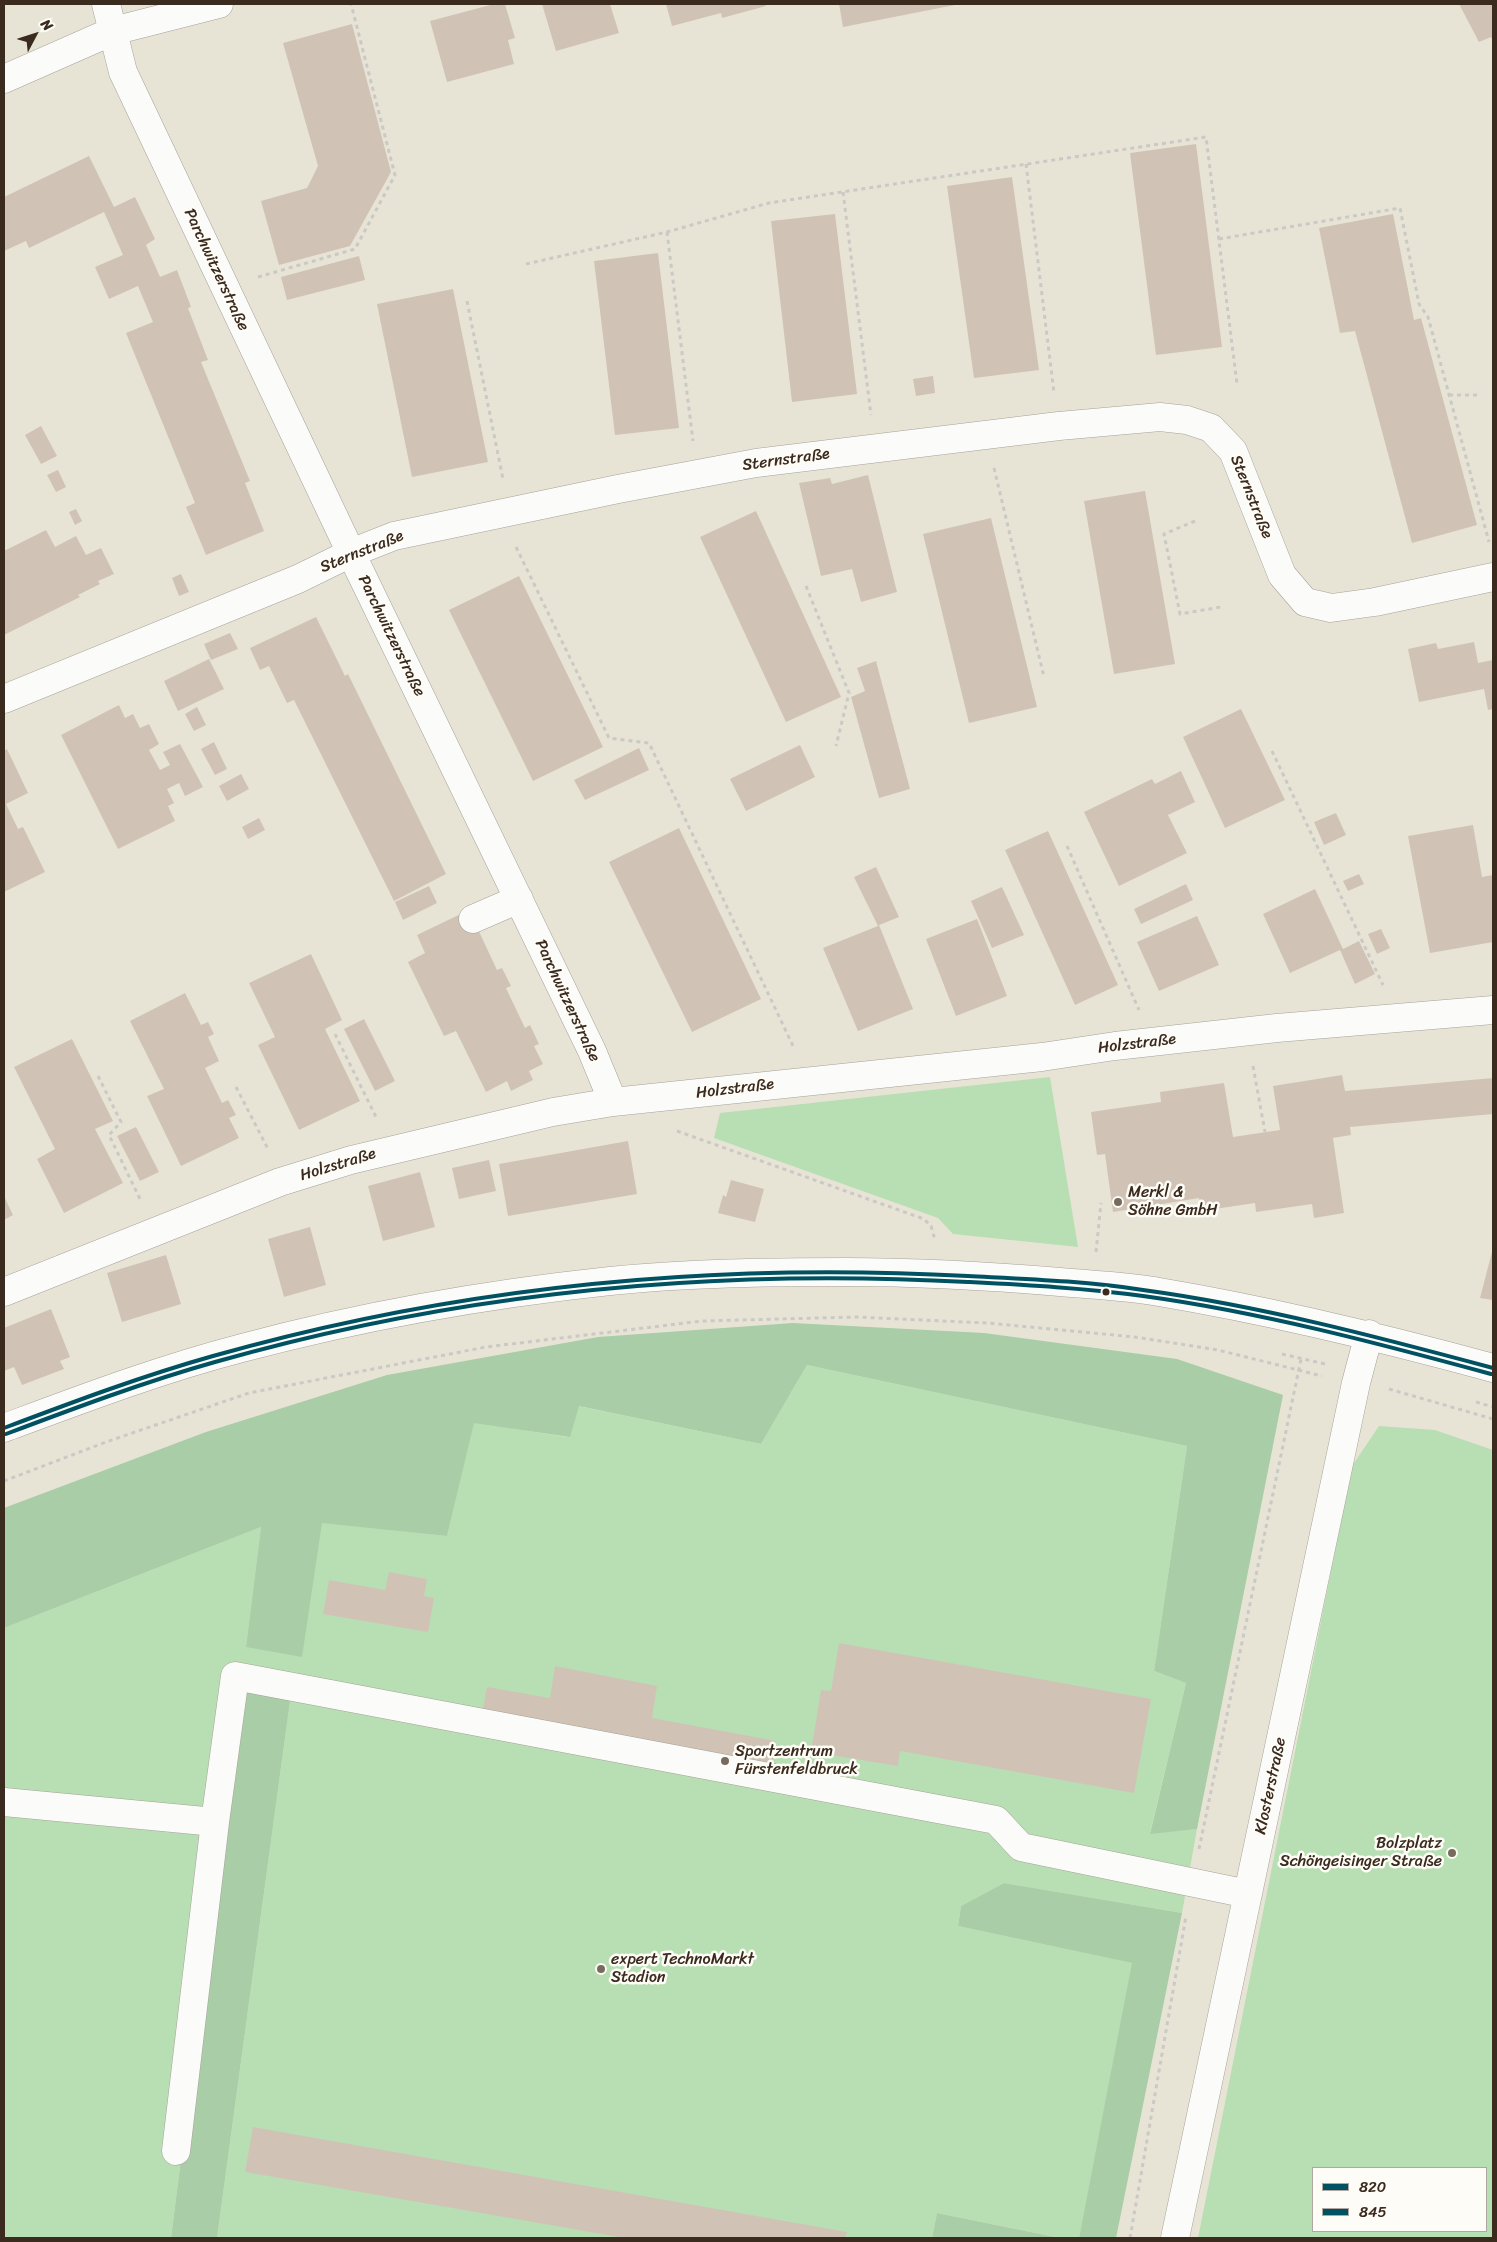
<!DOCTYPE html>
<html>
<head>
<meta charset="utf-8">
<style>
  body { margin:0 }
  #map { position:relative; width:1497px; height:2242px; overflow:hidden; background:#e7e4d6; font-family:Sriracha,sans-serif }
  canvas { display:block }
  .frame { position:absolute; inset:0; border:5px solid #3b2a1e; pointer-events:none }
  .legend { position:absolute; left:1312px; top:2167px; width:175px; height:65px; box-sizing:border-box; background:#fdfcf7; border:1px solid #afa8a0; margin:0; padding:6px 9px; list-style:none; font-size:15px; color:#3b2a1e }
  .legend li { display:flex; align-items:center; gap:10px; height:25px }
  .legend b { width:25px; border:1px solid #afa8a0 }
  .north { position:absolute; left:10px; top:10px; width:50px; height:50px; -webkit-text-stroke:4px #fdfcf7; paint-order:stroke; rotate:50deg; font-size:14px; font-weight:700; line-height:20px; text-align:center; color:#3b2a1e }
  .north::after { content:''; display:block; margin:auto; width:18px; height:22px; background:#3b2a1e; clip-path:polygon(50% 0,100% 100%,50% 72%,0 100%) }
</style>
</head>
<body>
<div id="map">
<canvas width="1497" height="2242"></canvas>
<div class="frame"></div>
<ul class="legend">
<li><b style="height:6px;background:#005262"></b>820</li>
<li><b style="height:6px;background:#005262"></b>845</li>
</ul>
<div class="north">N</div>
</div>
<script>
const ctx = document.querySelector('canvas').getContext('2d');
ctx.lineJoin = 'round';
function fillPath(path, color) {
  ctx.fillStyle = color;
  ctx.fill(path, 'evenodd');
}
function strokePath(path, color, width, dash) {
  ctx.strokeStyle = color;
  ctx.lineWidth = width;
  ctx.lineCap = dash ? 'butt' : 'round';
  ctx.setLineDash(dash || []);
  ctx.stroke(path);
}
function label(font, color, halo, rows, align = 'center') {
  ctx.font = font + ' Sriracha,sans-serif';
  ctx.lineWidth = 5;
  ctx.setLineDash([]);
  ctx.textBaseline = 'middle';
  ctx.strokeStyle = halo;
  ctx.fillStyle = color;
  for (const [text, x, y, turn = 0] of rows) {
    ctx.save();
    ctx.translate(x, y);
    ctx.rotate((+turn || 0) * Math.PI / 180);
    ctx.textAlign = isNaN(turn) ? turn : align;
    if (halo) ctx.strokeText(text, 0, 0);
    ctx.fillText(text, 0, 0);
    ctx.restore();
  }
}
fillPath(new Path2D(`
  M1050 1077 1078 1247 953 1234 938 1218 714 1138 720 1113Z
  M807 1365 1187 1446 1154 1671 1186 1683 1150 1833 1197 1829 1182 1913 1004 1883 961 1906 958 1926 1133 1963 1079 2238H1060L937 2213 932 2238H217L291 1694 242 1682 171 2238H4V1628L261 1527 246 1647 322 1522 447 1536 473 1422 567 1437 573 1425 578 1406 761 1444Z
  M1379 1426 1435 1430 1493 1450V2238H1198L1352 1466ZM1313 2168H1486V2231H1313Z`), '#b8dfb3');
fillPath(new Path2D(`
  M793 1323 984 1333 1177 1359 1283 1395 1197 1829 1150 1834 1186 1683 1154 1671 1187 1446 807 1365 761 1444 579 1406 570 1437 474 1423 447 1536 322 1523 302 1657 246 1647 261 1527 4 1628V1508L206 1432 387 1375 598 1337Z
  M242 1682 291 1694 217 2238H171Z
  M1004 1883 1182 1913 1116 2238H1079L1132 1963 958 1926 961 1906Z
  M937 2213 1060 2238H932Z`), '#a8cda7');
fillPath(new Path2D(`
  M494 4H505L515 38 508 40 514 64 447 82 430 21Z
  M542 4H610L619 33 556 51Z
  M666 4H765L766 6 722 18 721 13 672 26Z
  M839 4H955V5L843 27Z
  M1459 4H1493V41L1491 37 1479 42Z
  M352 24 391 172 350 246 279 265 261 201 307 188 318 166 283 43Z
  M1196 144 1222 347 1156 355 1130 153Z
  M89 156 114 207 135 197 155 239 146 245 160 277 177 270 191 307 188 308 208 360 201 362 250 481 245 483 264 531 206 555 186 507 195 503 126 333 153 322 138 286 109 299 95 267 123 255 104 212 29 248 26 241 4 251V197Z
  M1012 177 1039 370 974 378 947 186Z
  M835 214 857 394 792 402 771 221Z
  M1393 214 1414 320 1421 318 1477 525 1412 543 1355 331 1340 333 1319 228Z
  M658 253 679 428 615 435 594 261Z
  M359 256 365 280 287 300 281 277Z
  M453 289 488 462 412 477 377 304Z
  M933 376 935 393 916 396 913 379Z
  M41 426 57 456 41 464 25 435Z
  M58 470 66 487 56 492 47 475Z
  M868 475 897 592 861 602 852 569 821 576 799 483 830 478 832 484Z
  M1145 491 1175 664 1114 674 1084 501Z
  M76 509 82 521 75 525 69 512Z
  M756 511 841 697 786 722 700 537Z
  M991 518 1037 707 969 723 923 534Z
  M46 530 55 547 76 536 86 555 101 548 114 574 98 581 100 584 78 595 80 597 4 635V551Z
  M181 574 189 592 179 596 172 578Z
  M519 576 603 747 533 781 449 610Z
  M316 617 345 676 348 674 446 874 394 901 294 700 287 703 269 666 260 670 250 648Z
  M230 633 238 649 211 660 204 644Z
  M1474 642 1478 663 1493 660V709L1488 710 1484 689 1419 702 1408 649 1436 643 1438 649Z
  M209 659 224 689 178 711 164 681Z
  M876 661 910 789 879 798 851 697 865 691 857 668Z
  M119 705 125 718 133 714 140 728 149 724 159 744 149 750 160 770 170 765 163 752 180 744 203 787 185 796 179 783 167 789 174 803 168 806 175 821 118 849 61 735Z
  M197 707 206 725 194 731 185 714Z
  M1241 709 1285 800 1225 828 1183 737Z
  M214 742 227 769 215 775 201 749Z
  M800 745 815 777 746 811 730 779Z
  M639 748 649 770 585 800 574 780Z
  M7 749 28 793 6 804 18 829 23 827 45 872 4 892V751Z
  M1181 771 1195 802 1168 815 1187 853 1119 886 1084 812 1152 779 1155 784Z
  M241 774 249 789 227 801 219 786Z
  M1336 813 1346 835 1324 845 1314 822Z
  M259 818 265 830 248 839 242 827Z
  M1473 825 1482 877 1493 875V942L1430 953 1408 836Z
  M679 828 761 999 692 1032 609 862Z
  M1048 831 1118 985 1075 1005 1005 850Z
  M876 867 899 917 879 925 913 1009 858 1031 823 948 878 926 854 877Z
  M1359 874 1364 884 1348 891 1343 881Z
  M1186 884 1193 900 1141 924 1134 909Z
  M429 886 437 903 403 920 395 902Z
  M1002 887 1024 935 992 948 971 901Z
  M1315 889 1343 949 1359 941 1375 974 1355 984 1340 950 1290 973 1263 914Z
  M469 910 497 970 502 968 511 986 506 988 525 1028 530 1025 539 1044 534 1046 543 1064 529 1071 533 1080 511 1091 507 1081 486 1092 456 1031 444 1036 408 962 425 953 417 935Z
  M1197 916 1219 965 1159 991 1137 942Z
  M977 919 1007 996 956 1016 926 939Z
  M1381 929 1390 948 1377 954 1368 934Z
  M311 954 342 1020 325 1029 360 1101 299 1130 258 1045 275 1037 249 983Z
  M185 993 201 1025 208 1022 214 1034 208 1037 219 1061 205 1068 222 1103 228 1100 236 1115 229 1118 239 1138 181 1166 147 1096 164 1089 130 1021Z
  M364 1019 395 1081 375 1091 344 1029Z
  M72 1039 113 1121 95 1129 123 1183 64 1213 37 1159 55 1149 14 1067Z
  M1342 1075 1345 1091 1493 1078V1114L1350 1127 1351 1135 1333 1138 1344 1213 1314 1218 1312 1204 1256 1212 1255 1203 1201 1211 1199 1198 1113 1212 1105 1154 1097 1155 1091 1112 1161 1102 1160 1092 1224 1083 1233 1137 1280 1130 1273 1086Z
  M136 1127 159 1172 140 1181 117 1136Z
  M628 1141 637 1194 508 1216 499 1164Z
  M489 1160 496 1191 459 1199 452 1168Z
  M420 1172 435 1227 383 1241 368 1186Z
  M731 1180 764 1189 755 1222 718 1213 723 1195 726 1197Z
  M4 1196 13 1215 4 1220Z
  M310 1227 326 1285 284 1297 268 1239Z
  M1493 1248V1300L1480 1298Z
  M166 1255 181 1304 122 1322 107 1273Z
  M51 1309 70 1357 60 1361 64 1369 22 1385 14 1367 4 1371V1328Z
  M389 1572 427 1579 424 1596 434 1598 428 1632 323 1614 329 1580 385 1590Z
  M839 1643 1151 1699 1134 1793 900 1751 898 1766 811 1752 821 1690 831 1691Z
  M555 1666 657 1686 652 1718 776 1741 770 1773 481 1719 487 1687 550 1698Z
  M253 2127 847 2232 845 2238H625L245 2172Z`), '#d0c3b6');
const minor = new Path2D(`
  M106 4 123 72 351 553 592 1051 613 1102
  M4 79 113 31 219 4
  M4 699 298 579 351 553 394 536 618 489 756 463 1059 426 1160 417 1187 420 1211 428 1233 451 1282 575 1305 602 1331 608 1375 602 1493 577
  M473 919 519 899
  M4 1292 280 1182 351 1160 553 1112 613 1102 1042 1057 1115 1046 1277 1028 1493 1010
  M4 1428C82 1399 161 1369 242 1348 362 1316 487 1294 610 1281 689 1273 768 1272 846 1272 918 1272 989 1276 1060 1282 1093 1285 1126 1286 1159 1292 1272 1311 1383 1338 1493 1368
  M4 1802 215 1822 235 1676 996 1820 1021 1847 1248 1894
  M176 2151 215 1822
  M1175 2238 1356 1383 1369 1334`);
strokePath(minor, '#a6a198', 29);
strokePath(new Path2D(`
  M1026 164 1054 393
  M843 192 871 415
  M667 232 693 441
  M1219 239 1400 208 1419 304 1428 317 1489 542
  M526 264 667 232 769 203 1206 137 1237 384
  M258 277 355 249 395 175 351 4
  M467 301 503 479
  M1449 395H1478
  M994 468 1044 677
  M1195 521 1164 534 1180 614 1221 607
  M516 547 609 738 649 743 794 1048
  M806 586 849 693 836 746
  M1272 751 1383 985
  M1067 846 1139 1010
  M335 1034 377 1119
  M1253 1066 1265 1132
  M98 1076 121 1122 109 1135 141 1201
  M236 1087 268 1149
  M677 1131 924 1219 931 1226 935 1240
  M1096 1252 1101 1203
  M1282 1354 1325 1364
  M1389 1389 1493 1419
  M1476 1402 1493 1407
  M4 1481 106 1442 249 1393 486 1347 702 1321 856 1317 987 1323 1135 1337 1218 1350 1322 1376
  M1199 1849 1301 1359
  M1130 2238 1186 1916`), '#cbc9c5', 3, [4, 4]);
strokePath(minor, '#fbfbf9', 28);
strokePath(new Path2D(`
  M4 1428C73 1402 142 1376 213 1356 459 1286 714 1262 968 1276 1026 1279 1086 1281 1143 1290 1261 1306 1378 1337 1493 1368`), '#005262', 4);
strokePath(new Path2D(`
  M6 1434C75 1408 144 1382 215 1362 460 1292 714 1268 968 1282 1026 1285 1085 1288 1143 1296 1260 1312 1377 1343 1491 1374`), '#005262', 4);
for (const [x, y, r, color] of [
  [1118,1202,5,"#776b5e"],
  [1106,1292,4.5,"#3b2a1e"],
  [725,1761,5,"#776b5e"],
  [1452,1853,5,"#776b5e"],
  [601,1969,5,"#776b5e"]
]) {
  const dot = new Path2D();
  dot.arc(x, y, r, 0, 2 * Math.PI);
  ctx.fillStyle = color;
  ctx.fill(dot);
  strokePath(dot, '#fdfcf7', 2);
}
label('16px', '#3b2a1e', '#fdfcf7', [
  ["Parchwitzerstraße",216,270,65],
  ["Sternstraße",786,460,-8],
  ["Sternstraße",1251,497,68],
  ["Sternstraße",362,552,-22],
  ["Parchwitzerstraße",391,636,64],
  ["Parchwitzerstraße",567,1001,65],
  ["Holzstraße",1137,1044,-7],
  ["Holzstraße",735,1089,-7],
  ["Holzstraße",338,1165,-17],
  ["Klosterstraße",1271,1786,-78]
]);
label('16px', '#3b2a1e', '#fdfcf7', [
  ["Merkl &",1128,1193],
  ["Söhne GmbH",1128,1211],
  ["Sportzentrum",735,1752],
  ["Fürstenfeldbruck",735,1770],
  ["Bolzplatz",1442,1844,"right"],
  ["Schöngeisinger Straße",1442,1862,"right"],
  ["expert TechnoMarkt",611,1960],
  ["Stadion",611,1978]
], 'left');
</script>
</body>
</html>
